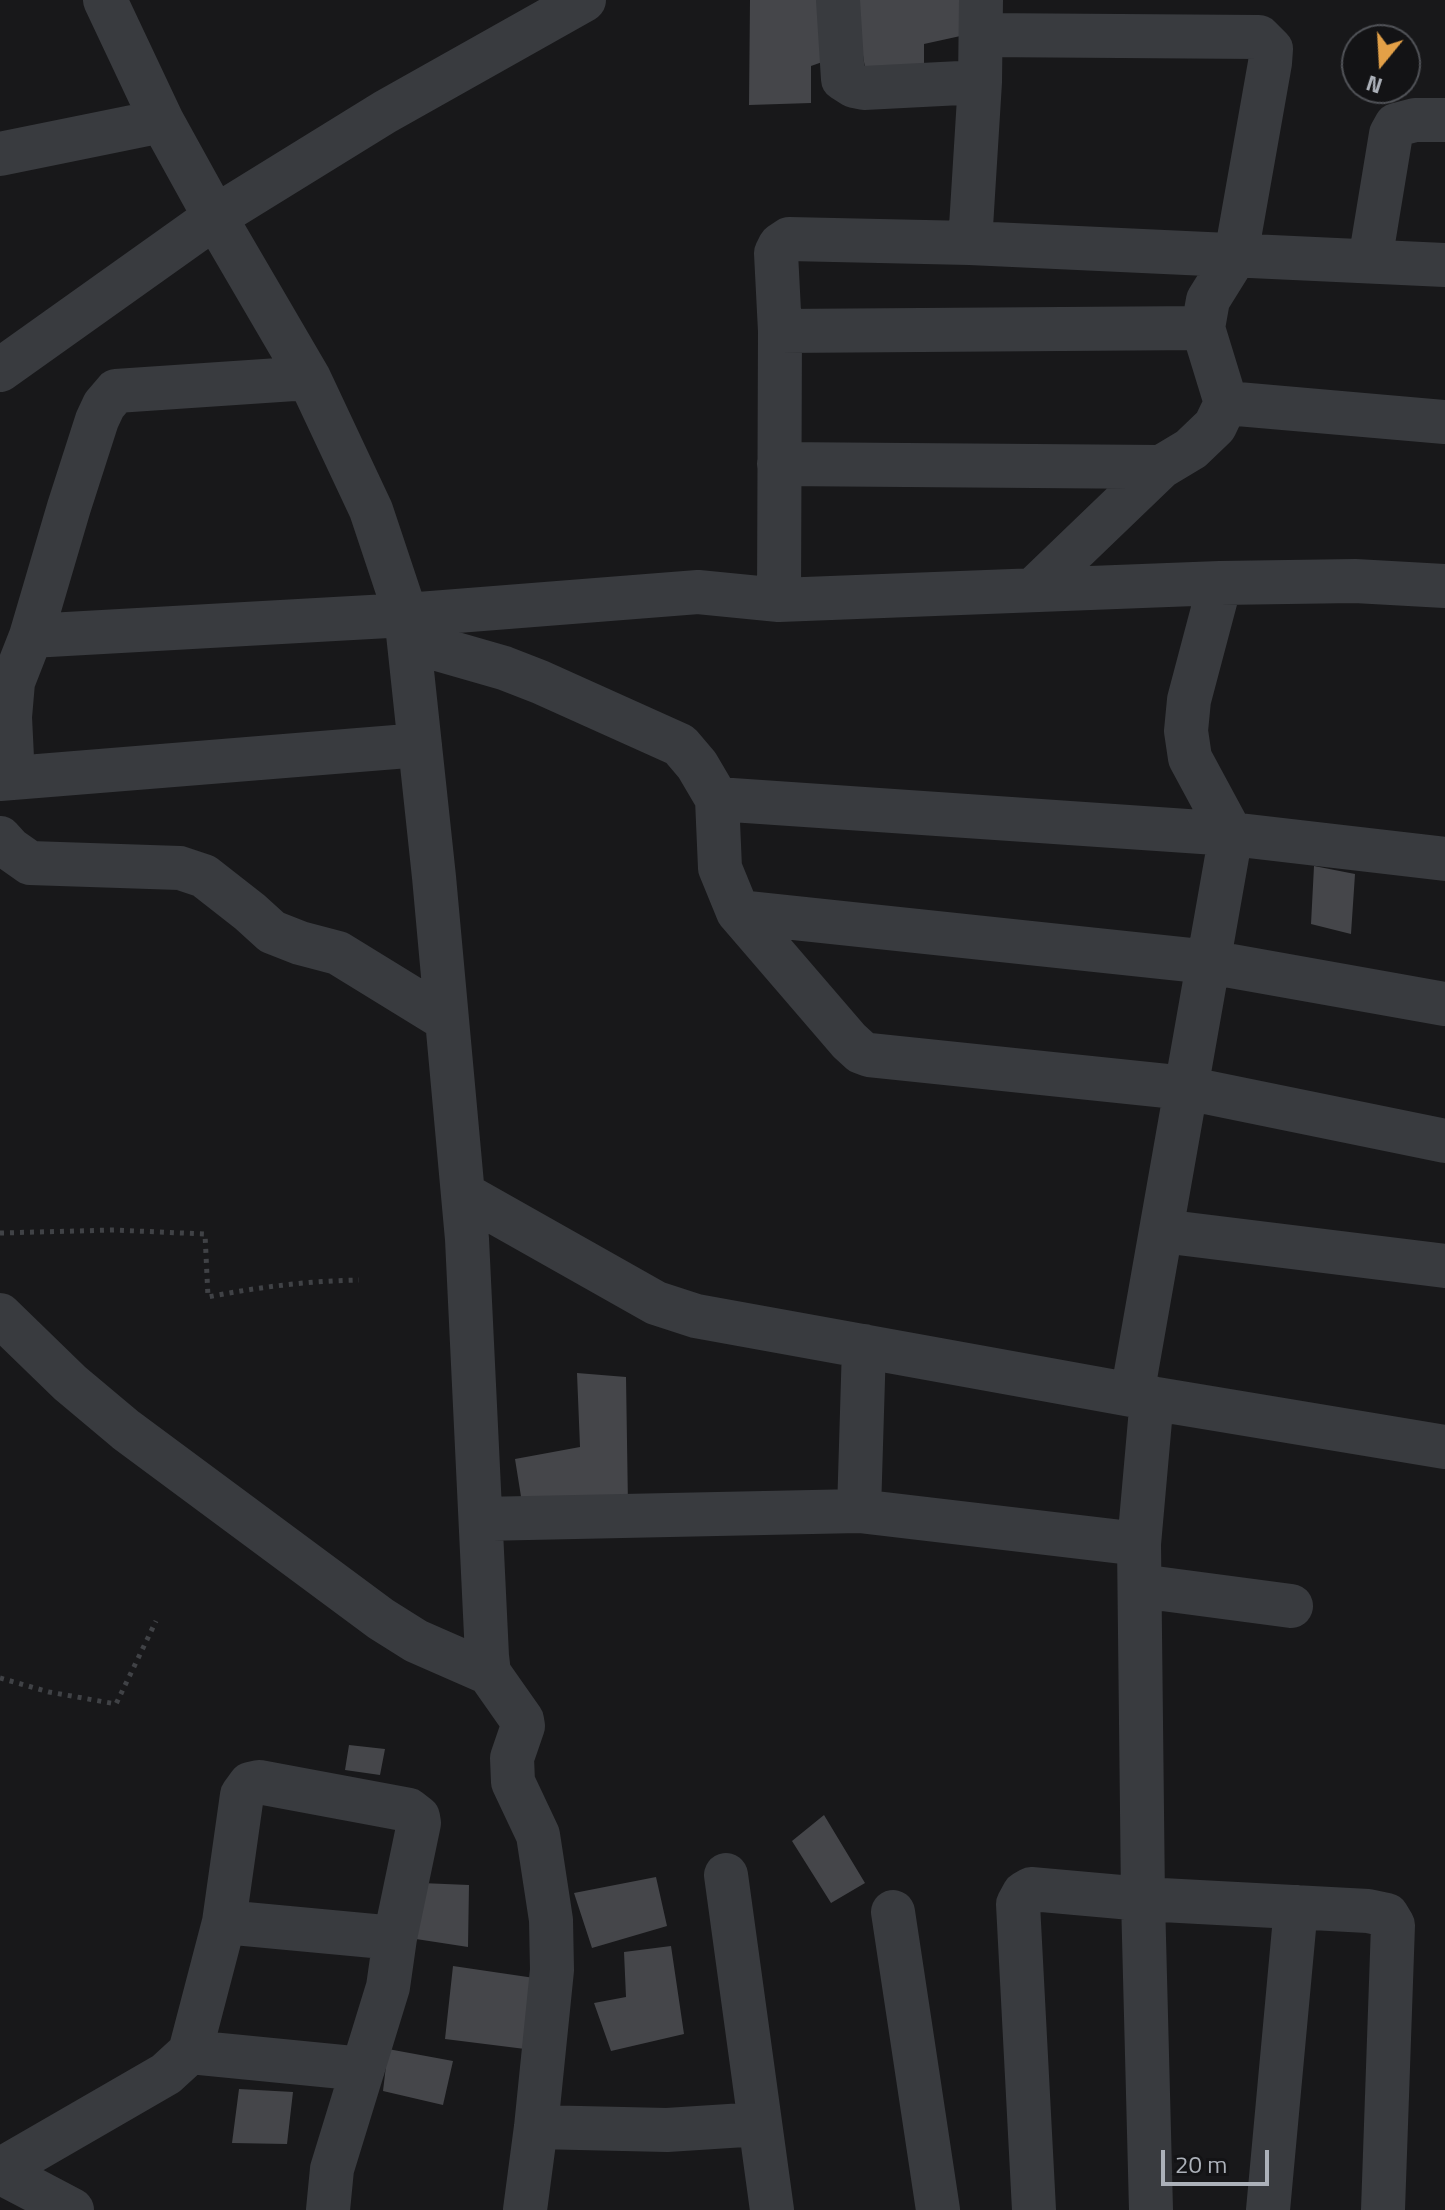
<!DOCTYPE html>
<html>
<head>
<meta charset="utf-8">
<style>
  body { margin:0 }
  #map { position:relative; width:1445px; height:2210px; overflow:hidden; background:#18181a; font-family:"Titillium Web",sans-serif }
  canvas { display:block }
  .north { position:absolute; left:1341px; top:24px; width:80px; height:80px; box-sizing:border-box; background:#131315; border:2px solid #505257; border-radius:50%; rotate:198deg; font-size:22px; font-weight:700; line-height:32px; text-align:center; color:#acb1b9 }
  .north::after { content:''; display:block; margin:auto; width:28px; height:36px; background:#e3a047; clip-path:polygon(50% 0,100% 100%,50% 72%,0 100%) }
  .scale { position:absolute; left:1161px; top:2150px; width:108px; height:36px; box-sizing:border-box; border:4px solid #acb1b9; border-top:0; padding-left:10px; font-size:24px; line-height:28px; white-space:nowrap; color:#acb1b9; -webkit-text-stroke:6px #131315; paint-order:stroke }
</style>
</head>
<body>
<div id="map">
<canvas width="1445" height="2210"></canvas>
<div class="north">N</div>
<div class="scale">20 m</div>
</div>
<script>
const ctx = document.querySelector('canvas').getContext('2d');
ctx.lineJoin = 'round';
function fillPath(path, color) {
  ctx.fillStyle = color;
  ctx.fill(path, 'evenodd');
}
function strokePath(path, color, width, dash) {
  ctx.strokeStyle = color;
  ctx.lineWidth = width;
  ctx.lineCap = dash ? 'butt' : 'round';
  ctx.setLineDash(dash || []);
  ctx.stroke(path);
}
fillPath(new Path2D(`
  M750 0H838L842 55 811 66V103L749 105Z
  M854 0H963L965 35 924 44V66L866 74Z
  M1314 866 1355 874 1351 934 1311 924Z
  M577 1373 626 1377 628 1506 523 1509 515 1459 580 1447Z
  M349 1745 385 1749 380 1775 345 1770Z
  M824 1815 865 1883 831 1903 792 1841Z
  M656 1877 667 1926 592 1948 574 1893Z
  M421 1883 469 1885 468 1947 416 1939Z
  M671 1946 684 2034 611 2051 594 2003 626 1997 624 1952Z
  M453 1966 548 1980 541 2051 445 2039Z
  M388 2049 453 2061 443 2105 383 2091Z
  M239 2089 293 2092 287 2144 232 2143Z`), '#45464a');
strokePath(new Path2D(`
  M0 1233 114 1230 205 1234 208 1297C258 1287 308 1281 359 1280
  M0 1678 49 1692 116 1704 156 1621`), '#404246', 5, [4, 6]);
strokePath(new Path2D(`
  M105 0 162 121 215 217 309 378 371 510 406 615 434 877 467 1239 487 1656 489 1673 522 1720 523 1726 512 1758 513 1782 538 1835 551 1920 552 1970 536 2127 525 2210
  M838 0 843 79 854 86 864 88 980 82
  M981 35 1259 37 1271 49 1270 63 1236 255 1208 300 1203 328 1226 403 1215 426 1191 449 1161 467 1033 590
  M0 154 162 121
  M970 243 980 82 981 0
  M1370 261 1391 134 1396 125 1415 120H1445
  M780 331 1203 328
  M0 370 215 217 385 112 584 0
  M1226 403 1445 422
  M779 464 1161 467
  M779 600 780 331 776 253 780 245 789 239 970 243 1445 265
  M31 636 406 615 698 592 779 600 1220 583 1355 581 1445 586
  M410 641 504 668 540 682 680 745 697 765 717 799
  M13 778 10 717 13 682 31 636 69 507 97 420 104 405 116 391 309 378
  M0 779 420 745
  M0 838 10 849 30 863 180 868 204 876 250 912 272 932 300 943 338 953 447 1020
  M1445 859 1231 834 717 799 720 868 738 912 849 1041 861 1052 869 1055 1186 1088 1445 1141
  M738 912 1209 962 1445 1004
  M463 1194 656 1303 696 1316 1132 1395 1445 1447
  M1162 1231 1445 1266
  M0 1315 70 1383 126 1430 381 1619 416 1641 489 1673
  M1132 1395 1231 834 1190 758 1186 731 1189 700 1220 583
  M859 1511 864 1346
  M481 1519 859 1511 1139 1544
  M1140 1586 1291 1606
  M726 1875 772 2210
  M893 1912 938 2210
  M224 1922 395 1938
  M190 2052 363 2069
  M536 2127 667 2130 760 2124
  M0 2170 166 2074 190 2052 224 1922 242 1795 250 1784 259 1782 409 1810 418 1817 419 1823 395 1938 388 1987 332 2169 328 2210
  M0 2172 72 2210
  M1034 2210 1018 1904 1024 1893 1031 1889 1143 1899 1368 1911 1387 1915 1393 1925 1383 2210
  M1151 2210 1143 1899 1139 1544 1152 1398
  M1268 2210 1296 1907`), '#393b3f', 44);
</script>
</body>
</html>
